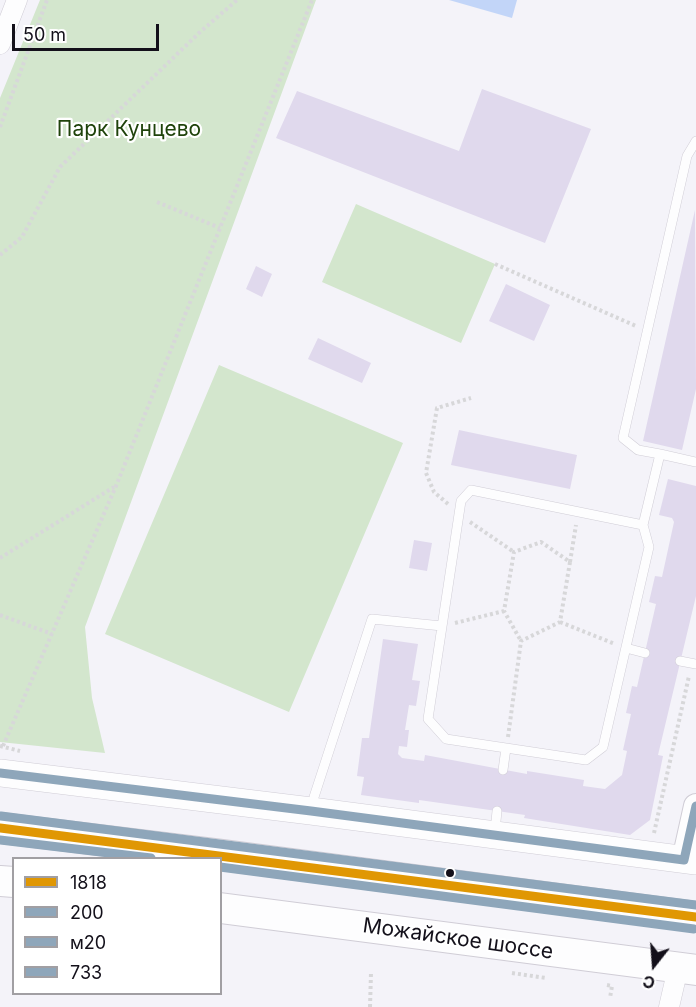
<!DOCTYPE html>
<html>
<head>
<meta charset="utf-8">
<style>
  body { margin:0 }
  #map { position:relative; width:696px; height:1007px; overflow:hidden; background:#f4f3f9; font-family:Inter,sans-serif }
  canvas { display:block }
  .legend { position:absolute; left:12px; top:857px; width:210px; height:138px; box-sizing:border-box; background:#fff; border:2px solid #a19fa3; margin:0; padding:8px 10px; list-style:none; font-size:18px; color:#13101a }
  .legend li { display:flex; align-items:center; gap:12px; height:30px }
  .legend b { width:30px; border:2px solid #a19fa3 }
  .north { position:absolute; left:624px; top:935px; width:60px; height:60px; -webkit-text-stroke:4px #fff; paint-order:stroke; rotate:197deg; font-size:16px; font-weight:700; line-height:24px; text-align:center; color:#13101a }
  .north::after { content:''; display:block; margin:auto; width:21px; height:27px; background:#13101a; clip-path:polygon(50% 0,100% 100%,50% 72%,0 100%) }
  .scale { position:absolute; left:12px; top:24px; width:147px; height:27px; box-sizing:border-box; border:3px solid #13101a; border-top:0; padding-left:8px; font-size:18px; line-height:21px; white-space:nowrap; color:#13101a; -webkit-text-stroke:4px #fff; paint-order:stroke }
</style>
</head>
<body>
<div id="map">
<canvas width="696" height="1007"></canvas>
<ul class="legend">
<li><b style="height:8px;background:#e09703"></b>1818</li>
<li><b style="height:8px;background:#8ea6ba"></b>200</li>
<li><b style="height:8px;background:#8ea6ba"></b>м20</li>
<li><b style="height:8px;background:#8ea6ba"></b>733</li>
</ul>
<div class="north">С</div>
<div class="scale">50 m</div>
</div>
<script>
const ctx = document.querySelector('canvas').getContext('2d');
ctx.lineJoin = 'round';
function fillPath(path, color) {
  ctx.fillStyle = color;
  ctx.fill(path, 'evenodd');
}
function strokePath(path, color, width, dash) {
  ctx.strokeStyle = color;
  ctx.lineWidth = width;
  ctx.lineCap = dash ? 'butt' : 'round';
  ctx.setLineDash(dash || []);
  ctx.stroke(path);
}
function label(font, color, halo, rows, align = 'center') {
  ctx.font = font + ' Inter,sans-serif';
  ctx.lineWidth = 4.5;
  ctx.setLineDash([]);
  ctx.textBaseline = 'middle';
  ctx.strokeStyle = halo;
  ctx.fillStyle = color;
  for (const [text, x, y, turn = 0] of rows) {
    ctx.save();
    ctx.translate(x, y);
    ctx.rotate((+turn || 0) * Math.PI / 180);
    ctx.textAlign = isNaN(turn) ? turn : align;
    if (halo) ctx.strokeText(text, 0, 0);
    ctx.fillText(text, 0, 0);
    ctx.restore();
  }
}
fillPath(new Path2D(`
  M40 0H316L85 627 92 698 105 753 0 742V98Z
  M356 204 495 264 461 343 322 282Z
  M219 365 403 443 289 712 105 634Z`), '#d3e6cd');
fillPath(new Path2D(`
  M449 0H517L512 18Z`), '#c2d5f8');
fillPath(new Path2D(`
  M482 89 591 129 545 243 276 138 297 91 459 151Z
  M695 210 696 389 682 450 643 441Z
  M256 266 272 274 262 297 246 289Z
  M506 284 550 305 534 341 489 321Z
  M318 338 371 363 362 383 308 359Z
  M459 430 577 455 570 489 451 465Z
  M668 479 696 486V596L658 755 663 756 650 820 630 835 524 818 525 815 497 811 419 800V803L361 795 364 777 357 776 362 738H369L383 639 418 644 412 680 420 681 416 706 409 705 405 730H409L407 747 399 746 398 754 402 758 424 761 425 755 527 774V771L584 780 583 786 605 789 622 775 627 751 623 750 631 714 626 713 632 686 637 687 656 604 649 602 655 576 662 577 674 522 672 518 659 515Z
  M414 540 432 543 427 571 409 568Z`), '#e0d9ed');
const service = new Path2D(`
  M660 454 638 450 623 438 687 156 696 141
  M643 525 471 490 461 501 428 719 446 739 586 760 603 747 649 547 643 525 660 454 696 462
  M626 648 645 653
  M680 661 696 664
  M503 770 506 748
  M311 810 314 797 372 619 442 626
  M496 821 497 811`);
const minor = new Path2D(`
  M0 44 17 0
  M669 1007 678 968`);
const tertiary = new Path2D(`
  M684 860 696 806`);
const secondary = new Path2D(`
  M0 773 311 811 696 861`);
const primary = new Path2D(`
  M0 828 222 855 696 917
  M0 881 14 882
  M220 908 696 970`);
strokePath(service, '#d0cdd6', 10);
strokePath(minor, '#d0cdd6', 21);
strokePath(tertiary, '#d0cdd6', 26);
strokePath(secondary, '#d0cdd6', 28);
strokePath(primary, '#d0cdd6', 32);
strokePath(new Path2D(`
  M0 127 47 0
  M157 202 220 228
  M0 255 22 237 60 167 199 33 237 0
  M495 264 636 326
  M448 504 434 492 426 473 437 408 471 398
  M470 522 514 552
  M0 558 114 487
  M570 562 576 525
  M0 615 52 634
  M560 622 615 644
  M455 623 504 611
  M508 737 521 641 560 622 570 562 541 542 514 552 504 611 521 641
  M0 746 20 751
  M3 746 116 486 312 0
  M654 833 689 676
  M512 973 546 978
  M607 985 612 986 610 998
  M370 1007 371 973`), '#d7d7d9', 4, [3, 3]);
strokePath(service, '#fdfdfe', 9);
strokePath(minor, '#fdfdfe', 20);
strokePath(tertiary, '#fdfdfe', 24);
strokePath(secondary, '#fdfdfe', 27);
strokePath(primary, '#fdfdfe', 30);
strokePath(new Path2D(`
  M0 828 696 917`), '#e09703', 9);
strokePath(new Path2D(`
  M0 840 151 858
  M220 867 694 929`), '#8ea6ba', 9);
strokePath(new Path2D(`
  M1 816 696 905`), '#8ea6ba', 9);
strokePath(new Path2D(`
  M0 773 311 811 684 860 696 806`), '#8ea6ba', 9);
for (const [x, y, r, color] of [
  [450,873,5,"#13101a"]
]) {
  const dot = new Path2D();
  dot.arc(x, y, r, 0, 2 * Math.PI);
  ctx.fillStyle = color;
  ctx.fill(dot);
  strokePath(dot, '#fff', 2);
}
label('21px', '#1f430b', '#fff', [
  ["Парк Кунцево",129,130]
]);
label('21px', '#13101a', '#fff', [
  ["Можайское шоссе",458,939,8]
]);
</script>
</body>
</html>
